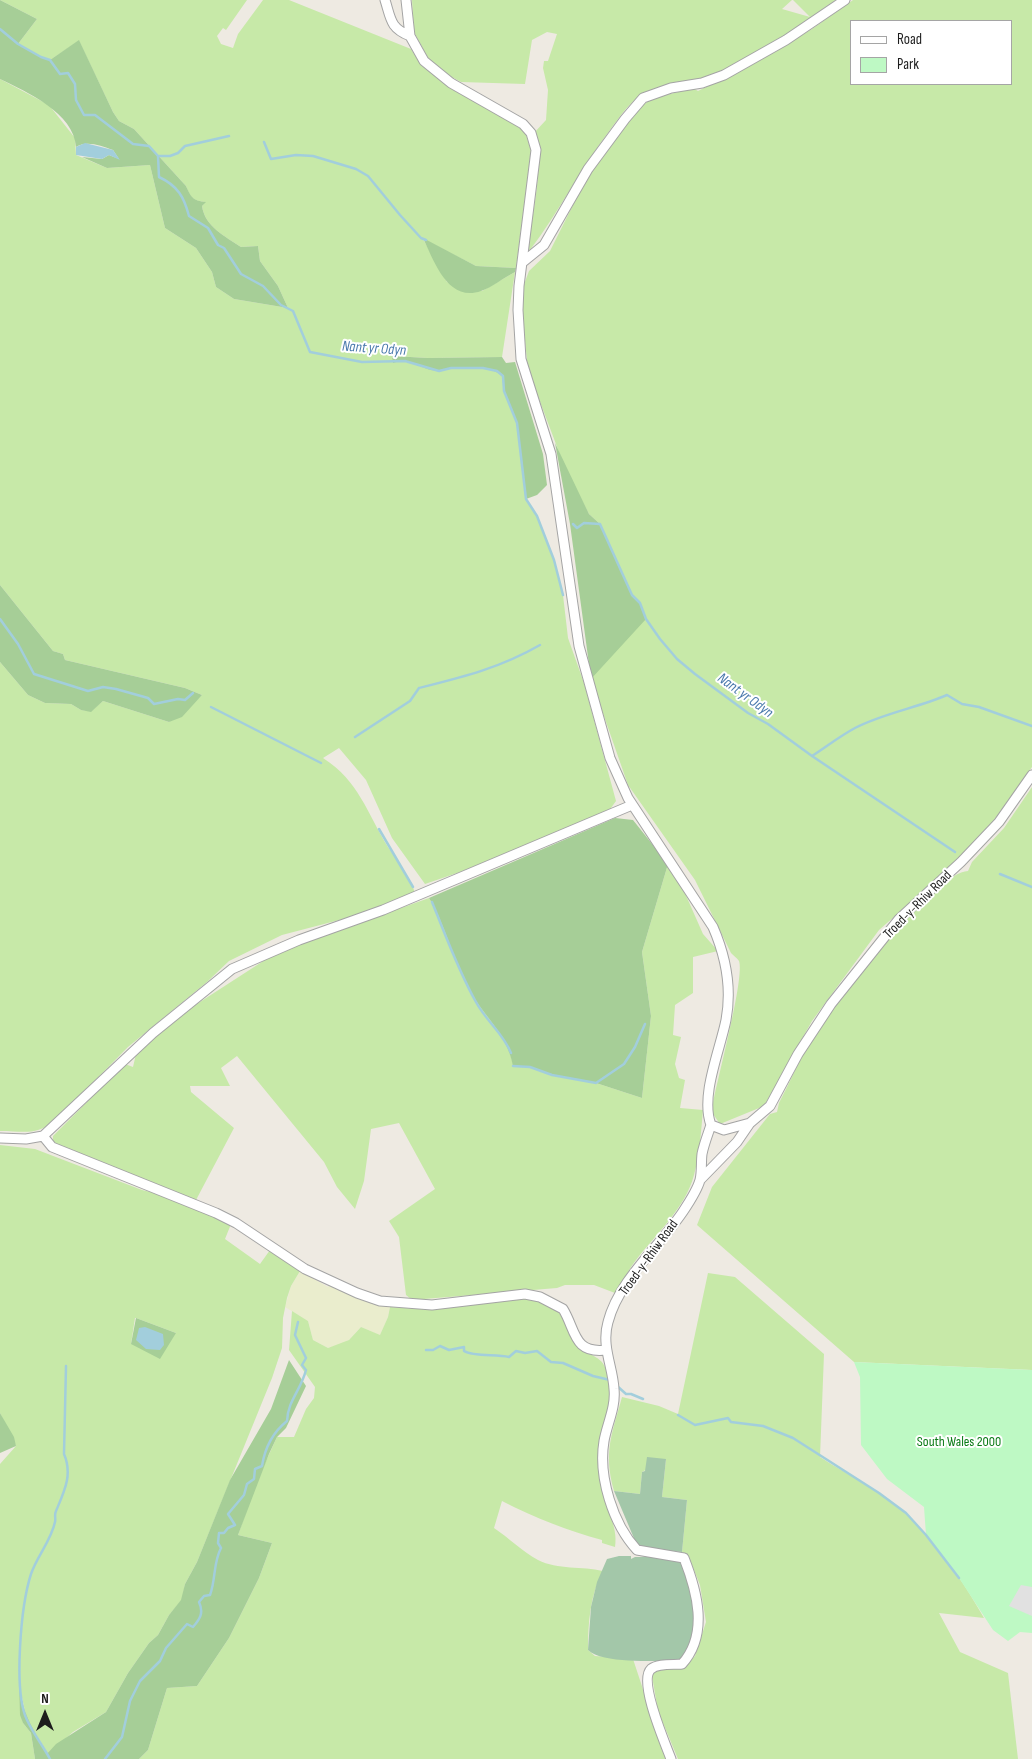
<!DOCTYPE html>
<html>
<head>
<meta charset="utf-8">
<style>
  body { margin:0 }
  #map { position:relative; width:1032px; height:1759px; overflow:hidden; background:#eeeae2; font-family:"Sofia Sans Condensed",sans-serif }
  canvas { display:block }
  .legend { position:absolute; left:850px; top:20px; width:162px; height:65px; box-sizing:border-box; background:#fff; border:1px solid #a5a5a5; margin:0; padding:6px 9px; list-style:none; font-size:15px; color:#1d1d1d }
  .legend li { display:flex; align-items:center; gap:10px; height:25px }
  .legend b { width:25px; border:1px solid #a5a5a5 }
  .north { position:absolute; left:20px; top:1689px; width:50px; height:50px; -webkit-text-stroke:4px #fff; paint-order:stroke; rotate:0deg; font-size:14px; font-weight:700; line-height:20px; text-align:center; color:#1d1d1d }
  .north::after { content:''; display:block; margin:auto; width:18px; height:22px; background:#1d1d1d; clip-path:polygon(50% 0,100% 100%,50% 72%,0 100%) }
</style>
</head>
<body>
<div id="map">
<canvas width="1032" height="1759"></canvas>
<ul class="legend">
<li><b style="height:6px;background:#fff"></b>Road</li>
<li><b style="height:14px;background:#bef9c4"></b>Park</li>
</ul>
<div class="north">N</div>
</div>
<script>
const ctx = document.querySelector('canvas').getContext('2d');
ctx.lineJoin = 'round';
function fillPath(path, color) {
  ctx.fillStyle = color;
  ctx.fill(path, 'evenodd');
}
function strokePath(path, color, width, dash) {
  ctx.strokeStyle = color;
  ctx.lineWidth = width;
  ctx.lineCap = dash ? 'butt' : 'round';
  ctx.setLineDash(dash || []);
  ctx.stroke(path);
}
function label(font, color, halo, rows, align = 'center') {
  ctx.font = font + ' "Sofia Sans Condensed",sans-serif';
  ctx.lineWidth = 4;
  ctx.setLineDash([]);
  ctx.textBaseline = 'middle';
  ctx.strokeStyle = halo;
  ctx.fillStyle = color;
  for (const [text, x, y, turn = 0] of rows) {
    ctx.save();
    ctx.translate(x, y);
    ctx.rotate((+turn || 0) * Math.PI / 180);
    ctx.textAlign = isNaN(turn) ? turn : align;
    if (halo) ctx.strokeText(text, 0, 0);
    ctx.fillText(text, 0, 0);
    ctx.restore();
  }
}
fillPath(new Path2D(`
  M300 1271 328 1287 329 1284 376 1304 390 1307 388 1317 380 1336 361 1327 349 1340 340 1345 328 1348 313 1340 308 1321 285 1307 291 1286Z`), '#eaedcd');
fillPath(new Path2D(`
  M0 0H247L226 30 223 28 217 36 221 44 233 48 238 34 263 0H289L411 49 421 65 446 84 525 131 531 151 516 268 476 266 423 239 447 282 482 291 515 272 502 357 428 358 393 356V362C410 359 422 369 438 371 442 372 446 369 450 369 465 366 490 365 503 376L504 391 517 423 526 498 537 516 554 560 563 595 568 638 584 683 616 801 608 812 460 872 425 884 392 838 366 780 339 748 323 758C359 781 367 813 388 847 398 862 410 876 415 893L347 918 282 935 229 961 207 982 128 1047 55 1121C35 1136 24 1131 0 1131V662L28 695 45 703 71 704 81 710 91 711 103 701 169 722 202 695 185 688 65 660 63 654 53 651 0 585V79L49 105 75 138 76 155 107 168 150 165 165 228 196 248 212 272 216 287 234 299 288 308 278 286 260 261 258 246 241 247C225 236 205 227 202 206L205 202C193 201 190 197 186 186L134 129 119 121 113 112 79 41 50 60 41 57 18 44 37 19Z
  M412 0H792L782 9 810 17 793 0H836C794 28 754 61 706 78 683 86 658 82 637 98 626 107 618 119 610 130 581 168 559 212 530 250L528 249C531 221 546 157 534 133L546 120 548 90 543 68 544 61H548L557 34 547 32 532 40 525 84 461 82 433 67 414 32Z
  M853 0H1032V767L992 823 943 874 879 930 812 1021 764 1106 720 1124 713 1114V1104C717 1080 745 977 739 961 737 958 733 955 731 953L695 880 628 785 591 679 640 603 632 595 600 524 589 514 565 468 528 370 522 312 523 287 529 271 550 251 589 173 638 109 651 99 693 88 698 91 760 60 812 29ZM851 21H1011V84H851Z
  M1032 787V1370L854 1362 697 1225 712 1187 770 1114 777 1112 779 1103C791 1080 801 1056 814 1035 834 1004 936 871 968 871L972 862 1004 828Z
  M668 864 684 891 703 934 718 951 693 957V993L675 1005 673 1035 681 1037 675 1064 679 1078 685 1080 680 1108 703 1110C701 1131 700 1154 694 1175 685 1210 652 1237 631 1267 626 1275 621 1285 615 1293L594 1285H565L557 1288 412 1300 406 1295 399 1237 389 1221 435 1189 399 1123 371 1129 364 1181 355 1209 337 1187 324 1162 237 1056 221 1068 230 1086H190L191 1092 234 1128 196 1200 53 1144V1136L125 1064 133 1067 136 1054 186 1011 268 958 303 943 429 898 505 1039 514 1066 530 1067 552 1075 596 1083 642 1098 651 1016 642 952Z
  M0 1145 35 1149 142 1190 163 1195 231 1224 225 1239 260 1264 270 1250 300 1271 291 1286 287 1298 283 1318 282 1348 272 1378 197 1562 185 1584 182 1600 169 1615 158 1635 149 1643 128 1673 106 1712 73 1732 48 1754 27 1720 19 1684 23 1723 31 1733 35 1759H0V1464L16 1446 0 1413ZM135 1318H136L176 1333 131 1344Z
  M708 1273 735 1277 824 1354 820 1457C849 1476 881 1490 906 1514 937 1542 963 1581 984 1618L939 1613 960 1652 1008 1673 1018 1759H678L658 1711 652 1676 656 1670 686 1665 695 1656 706 1622 700 1585 690 1560 682 1552 687 1500 662 1497 666 1459 642 1472 640 1494 614 1491C603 1452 612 1434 622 1397L659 1406 678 1414Z
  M525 1297C560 1304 564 1317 579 1345 585 1355 600 1355 605 1367 618 1396 603 1423 600 1453 599 1463 600 1474 601 1484 603 1504 619 1526 615 1547L602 1543V1540C569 1531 535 1518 502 1501L494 1528C509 1538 523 1552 538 1560 558 1570 582 1566 603 1571 590 1595 588 1623 588 1650L595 1656 633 1659 666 1759H139L148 1750 167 1688 197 1686 229 1638 259 1578 272 1543 238 1535 256 1483 277 1437H294L306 1409 314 1398 315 1387 289 1350 292 1311 308 1321 313 1340 328 1348 349 1340 361 1327 380 1335 388 1317 390 1307 433 1310Z`), '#c7e9a8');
fillPath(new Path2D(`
  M0 0 37 19 18 44 41 57 50 60 79 40 113 112 119 121 134 129 186 186C191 197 193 201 206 202L202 206C205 227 225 236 241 247L258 246 260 261 278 286 288 308 234 299 216 287 212 272 196 248 165 228 150 165 107 168 82 157 102 159 109 155 119 159 113 150C101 146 87 140 76 147 74 113 27 92 0 79Z
  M423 238 476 266 516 268 515 272C503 278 493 287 481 291 448 303 434 261 423 238Z
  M392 356 428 358 502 357 506 363 515 362 543 454 547 485 537 495 526 499 517 423 504 391 502 376C490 365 465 366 450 369 446 369 442 371 438 371 422 371 413 357 393 363Z
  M555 443 589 514 600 524 632 595 640 603 646 619 591 679 570 524Z
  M0 585 53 651 63 654 65 660 185 688 202 695 182 717 169 722 103 701 91 712 81 710 71 704 45 703 28 695 0 662Z
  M615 818 633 820 668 864 642 952 651 1016 642 1098 596 1083 552 1075 530 1067 513 1066C507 1032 481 1014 466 984 452 956 445 924 429 898Z
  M136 1318 176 1333 160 1359 131 1344Z
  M289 1360 306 1386 286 1428 277 1437 269 1454 238 1535 272 1543 259 1578 229 1638 197 1686 167 1688 148 1750 139 1759H35L31 1733 23 1723 20 1715 19 1679C22 1715 31 1724 47 1754L56 1744 106 1712 128 1673 149 1643 158 1635 169 1615 181 1600 185 1584 197 1562 230 1480 271 1409Z
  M0 1413 14 1437 16 1446 0 1453Z`), '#a6ce97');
fillPath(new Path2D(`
  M647 1457 666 1459 662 1497 687 1500 682 1552 643 1549 636 1543 614 1491 640 1494 642 1472 645 1471Z
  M619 1556H631V1559L635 1557C647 1557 672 1554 681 1562 695 1574 697 1621 693 1638 691 1645 686 1652 683 1659L674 1662C652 1660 603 1664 588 1650L591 1607 597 1582 607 1559Z`), '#a3c7a9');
fillPath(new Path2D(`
  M854 1362 1032 1370V1633L1020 1632 1008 1641 993 1630 959 1578 926 1535 924 1507 887 1479 861 1445 860 1377Z`), '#bef9c4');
fillPath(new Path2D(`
  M1021 1585 1032 1587V1616L1009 1606Z`), '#e1e1e1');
fillPath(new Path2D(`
  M85 143 113 150 120 160 109 155 102 159 76 155V147Z
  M145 1327 163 1334 164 1345 160 1350 146 1349 136 1340 139 1328Z`), '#a2cedc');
strokePath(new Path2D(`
  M0 29 18 44 41 57 50 60 60 74 68 73 75 84 76 100 84 115H95L133 144 149 146 158 156 159 177C178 186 184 197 189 216L208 228 218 245 224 248 241 274 263 286 281 305 293 311 310 352 362 362 405 361 439 371 451 368H483L497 371 503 376 504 391 517 423 526 499 537 516 554 560 563 595
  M264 142 271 159 296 155 313 156 356 169 368 176 400 215 421 238 426 240
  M158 156H170L178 153 185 146 229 136
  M573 524 577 528 584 523 600 524 632 595 640 603 646 619 660 639 677 659 695 674 748 713 768 724 812 756 955 852
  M0 619 18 644 34 674 88 691 103 687 116 689 148 698 154 704 178 699 185 700 193 693
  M211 707 321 763
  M355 737 410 701 419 688C463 677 500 668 540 645
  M812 756C826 747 840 736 855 728 884 713 917 708 947 695L962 704 979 707 1032 726
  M379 829 413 887
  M1000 874 1032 887
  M432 902C446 936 458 970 476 1002 486 1021 503 1033 511 1053
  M513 1066 530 1067 552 1075 596 1083 624 1064 635 1047 645 1024
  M426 1350H433L440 1346 449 1350 464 1347V1351C474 1357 496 1354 509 1357L516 1351 525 1353 537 1351 551 1362 563 1363 593 1376 610 1380
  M616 1385 626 1394H631L643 1399
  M678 1415 695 1425 728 1418 731 1422 763 1426 793 1438 879 1493 906 1513 926 1535 959 1578
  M50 1759C43 1746 33 1733 27 1720 13 1691 21 1605 31 1574 37 1556 51 1541 55 1522 56 1518 54 1515 56 1511 64 1492 73 1475 64 1454L66 1366
  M105 1759 122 1737 130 1701 140 1681 160 1661 166 1648 187 1624 193 1627C200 1619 204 1613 199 1602L204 1596 210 1595C216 1579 213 1563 221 1548L218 1543 219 1533H224L228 1528 235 1525 228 1514 244 1495 247 1484 254 1479 255 1469 262 1466C265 1447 272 1433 287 1421 288 1400 301 1390 306 1370L302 1365 306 1358 295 1335 298 1322`), '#a2cedc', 2.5);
const street = new Path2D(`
  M385 0C391 19 390 28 410 36
  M406 0 410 36 424 61 451 83 523 124 531 133 536 150 519 286 518 310 521 359 551 454 579 646 610 758 628 798 713 927C726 957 732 988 726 1020 720 1050 700 1096 711 1125L724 1130 750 1123
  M523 262 544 245 588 169 625 119 643 98 671 88 702 83 724 75 786 40 845 0
  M43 1136 52 1147 216 1213 236 1223 305 1269 357 1293 380 1301 432 1305 525 1294 540 1297 563 1309C576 1330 573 1354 606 1350
  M0 1138 26 1139 43 1136 153 1033 232 969 299 940 383 910 632 805
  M700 1180 737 1142 750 1123 770 1106 798 1054 831 1004 899 919 961 862 999 822 1032 775
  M671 1759C665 1743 638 1681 651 1669 658 1663 674 1665 682 1664 709 1634 697 1591 684 1558L637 1550C613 1524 598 1477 604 1441 607 1424 616 1407 614 1389 613 1367 601 1346 608 1322 619 1280 658 1248 682 1213 688 1204 697 1191 700 1180 702 1172 701 1162 702 1154 704 1144 708 1134 711 1125`);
strokePath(street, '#a4a4a4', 11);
strokePath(street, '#fff', 9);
label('14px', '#1d1d1d', '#fff', [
  ["Troed-y-Rhiw Road",918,905,-45],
  ["Troed-y-Rhiw Road",649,1258,-54]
]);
label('14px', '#0b7b16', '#fff', [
  ["South Wales 2000",959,1442]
]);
label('italic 15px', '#4979ac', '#fff', [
  ["Nant yr Odyn",374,349,4],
  ["Nant yr Odyn",745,696,36]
]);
</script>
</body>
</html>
